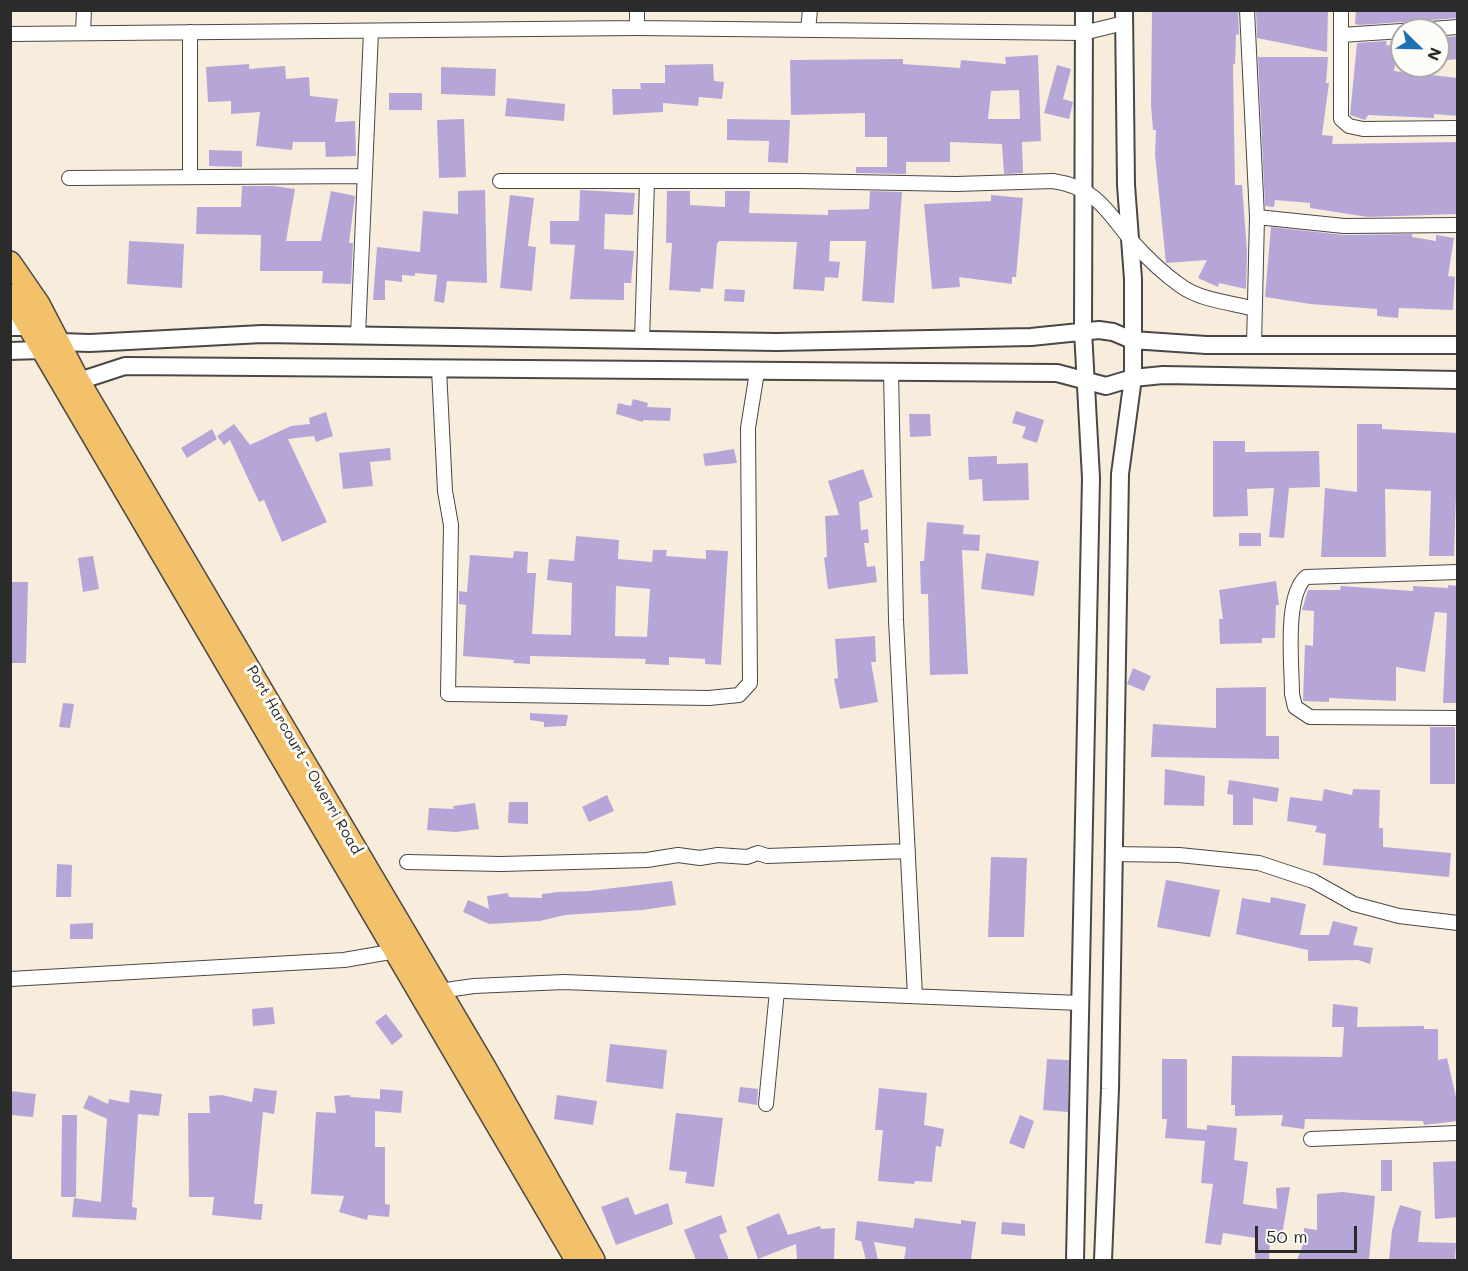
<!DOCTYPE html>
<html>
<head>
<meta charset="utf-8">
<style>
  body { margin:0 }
  #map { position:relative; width:1468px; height:1271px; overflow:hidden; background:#f8eddc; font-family:Mali,sans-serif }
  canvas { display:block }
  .frame { position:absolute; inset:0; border:12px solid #2b2b2b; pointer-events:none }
  .north { position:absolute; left:1390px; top:18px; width:60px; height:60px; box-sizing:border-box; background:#fdfcf7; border:2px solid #a9a8a5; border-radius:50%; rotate:113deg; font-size:16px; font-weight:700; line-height:24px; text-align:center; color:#2b2b2b }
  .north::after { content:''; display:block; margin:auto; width:21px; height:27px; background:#1f6fb2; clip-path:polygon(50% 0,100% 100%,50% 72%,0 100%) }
  .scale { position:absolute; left:1255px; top:1226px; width:102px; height:27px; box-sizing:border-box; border:3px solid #2b2b2b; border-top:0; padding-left:8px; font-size:18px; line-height:21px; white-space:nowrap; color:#2b2b2b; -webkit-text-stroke:4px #fdfcf7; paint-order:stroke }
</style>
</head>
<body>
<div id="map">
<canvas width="1468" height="1271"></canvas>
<div class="frame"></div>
<div class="north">N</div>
<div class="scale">50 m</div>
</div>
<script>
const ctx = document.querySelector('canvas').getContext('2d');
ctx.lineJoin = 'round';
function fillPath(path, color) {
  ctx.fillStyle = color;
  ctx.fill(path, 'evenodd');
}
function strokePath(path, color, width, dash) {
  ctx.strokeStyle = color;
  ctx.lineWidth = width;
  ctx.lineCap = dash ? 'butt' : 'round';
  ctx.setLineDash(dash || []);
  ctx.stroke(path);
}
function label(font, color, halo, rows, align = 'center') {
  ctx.font = font + ' Mali,sans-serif';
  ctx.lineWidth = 6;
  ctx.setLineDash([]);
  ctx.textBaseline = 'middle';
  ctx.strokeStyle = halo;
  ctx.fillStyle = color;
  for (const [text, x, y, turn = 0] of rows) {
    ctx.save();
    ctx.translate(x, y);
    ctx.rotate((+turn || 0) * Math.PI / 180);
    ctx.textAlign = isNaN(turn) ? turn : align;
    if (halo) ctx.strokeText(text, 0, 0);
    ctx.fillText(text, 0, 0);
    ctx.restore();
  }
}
fillPath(new Path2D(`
  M1152 10H1238L1239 35 1236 34 1235 64H1233L1235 185H1242L1247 252 1246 289 1219 283 1218 287 1198 278 1207 260 1166 263 1155 154 1156 130H1153L1151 105Z
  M1256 10H1328L1327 52 1257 38Z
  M1356 10H1458V18L1417 21 1410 26 1401 22 1360 25 1355 24Z
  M1458 36V59L1438 61V38Z
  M1387 41 1386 45 1398 46 1394 71 1458 78V116L1434 114V118L1368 115 1365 120 1350 115 1357 43Z
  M1038 55 1041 141 1022 142 1023 173 1004 174 1002 144 950 142V162H906V174L856 173V167H887V137H865V113L791 115 790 60 903 59V64L960 68 961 60 1006 64 1005 57ZM1019 90 1020 119H988L991 91Z
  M1258 57H1328L1326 83H1329L1322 135 1333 136 1332 144 1458 142V214L1368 217 1310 208V203L1275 200 1274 207 1265 206Z
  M249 64V69L285 66 286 79 309 77 310 96 338 99 335 122 355 121 356 156 326 157 325 142H293L292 150 256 146 260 112 231 114V101L208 102 206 67Z
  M713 64 714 81 724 82 722 99 699 97 698 106 663 103V112L613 115 612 89H641L640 83H665V65Z
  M1057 65 1071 69 1063 99 1073 102 1069 119 1044 113Z
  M441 67 496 69 495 96 441 94Z
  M389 93H422V110H389Z
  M507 98 565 104 564 121 505 116Z
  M464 119 466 177 439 178 437 120Z
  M727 119 790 120 788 163 768 162 769 141 727 140Z
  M209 150 242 151V167L209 166Z
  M242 186H273L295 189 286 241H321L331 191 355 196 349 243H353L351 284 322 283 323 271H260L261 235 196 234 197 207H241Z
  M485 190 487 283 447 281 444 303 434 301 437 275 415 273V276L402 275V282L385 280V300H373L377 247 420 252 423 211 458 214V191Z
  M580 190 635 193 633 215 605 214 604 249 634 251 631 283H624V300L570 299 575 245 550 244V221H579Z
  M667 191H690V205L725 207V191H750L749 213 828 215V210L869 209 870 191 902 192 894 303 862 301 866 241H830L829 261 840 262 838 278 825 277 824 291 793 289 797 242 719 241 717 244 713 289 701 288 700 292 669 290 672 243H666Z
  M510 195 534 198 528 246 536 247 532 291 500 288Z
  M991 195 1023 198 1016 277H1012V284L959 277 960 287 932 289 924 204 991 201Z
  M1271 227 1344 235 1412 234V237L1436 241V235L1454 238 1448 276 1455 277 1453 310 1399 308 1398 318 1377 316V309L1310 304 1265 297Z
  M129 241 184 244 182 288 127 284Z
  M725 289 745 290 744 302 724 301Z
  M633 399 648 403 647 407 671 408 670 421 643 420V422L616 414 618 403 631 406Z
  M1016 411 1044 420 1037 443 1022 438 1026 427 1012 423Z
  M326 412 333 436 316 442 314 436 288 439 327 522 282 542 264 500 259 502 230 440 224 445 217 436 234 424 250 445 291 426 310 424 309 418Z
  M909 414H930L931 436 910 437Z
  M1357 424H1382V429L1458 433 1454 556H1429L1431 491 1385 489 1386 557H1321L1325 488 1357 492Z
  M212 429 217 439 187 458 181 448Z
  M1213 441H1245V452L1319 451 1320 487 1289 488 1284 538 1269 537 1274 488 1247 489 1248 516 1213 517Z
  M390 448 391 460 370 462 373 486 343 489 339 453Z
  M734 449 737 463 705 466 703 454Z
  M997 456V464L1028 463 1029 500 983 501 982 479 969 480 968 457Z
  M863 469 873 497 859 502 861 530 868 529 869 543H864L867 567 875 566 877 582 828 589 824 558 827 557 825 516 839 515 828 481Z
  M927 522 964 525 963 534 980 535 979 551 962 550 968 674 930 675 928 594H921L920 561H924Z
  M1239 533H1261V546H1239Z
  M576 536 619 540 618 559 652 562 653 550H667L666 556 706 559V550L728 551 721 665 705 664V659L669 657V665L645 664 646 659 530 656V664L513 663 514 660 463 656 466 605 459 604V591L467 592 470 555 513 558 514 551 528 552 527 573H536L532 634 571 635 572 583 547 580 549 559 574 561ZM616 586 650 589 647 637 615 636Z
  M986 553 1039 561 1034 596 981 589Z
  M93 556 99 589 83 592 78 558Z
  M1276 581 1279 605H1276L1275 638H1262V643L1220 644 1219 619H1223L1219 590Z
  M10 582H28L26 663H10Z
  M1448 585 1458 586V703H1443L1447 613 1435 612 1425 672 1396 667V701L1329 698V702L1303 701 1305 645 1313 646 1314 611 1302 610 1308 590H1340L1341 586 1413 591V586L1448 588Z
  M875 636 876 662H871L878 702 840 709 834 679 838 678 835 639Z
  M1133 668 1151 676 1144 691 1127 684Z
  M1266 687V736H1279V759L1151 757 1153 724 1216 728V688Z
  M63 703 74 704 70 728 59 727Z
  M530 713 568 715 566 726 544 727V722L530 720Z
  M1430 727H1455V784H1430Z
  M1165 769 1205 776 1204 806 1164 805Z
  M1229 780 1279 788 1277 802 1253 798V825H1233V795L1227 794Z
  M1324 789 1352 795 1353 789 1380 790 1379 828H1383V847L1451 853 1449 877 1323 865 1326 834 1315 832 1317 826 1287 821 1290 797 1322 801Z
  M607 795 614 811 589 822 582 807Z
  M509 802H528V824L508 823Z
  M475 803 479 829 456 832 427 830 429 808 454 809 453 806Z
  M991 857 1027 858 1024 937H988Z
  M57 864 72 865 71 897H56Z
  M1166 880 1220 890 1210 937 1157 927Z
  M672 881 676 905 642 910 565 915 540 921 489 924 463 912 468 900 489 909 487 896 508 893 509 897 542 898V894L558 892 589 891Z
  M1271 897 1306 904 1300 935H1329L1333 921 1358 927 1353 945 1373 948 1370 964 1358 960 1308 961V950L1236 934 1242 898 1270 903Z
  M93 923V939H70V924Z
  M1333 1004 1358 1007 1357 1027 1424 1026V1029H1438V1060L1447 1058 1458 1106V1121L1424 1125 1423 1121 1305 1119 1304 1129 1281 1126 1283 1115 1235 1116V1105H1231L1232 1056 1342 1057 1344 1027H1332Z
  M273 1007 275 1024 253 1026 252 1009Z
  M386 1014 403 1036 392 1045 375 1022Z
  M610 1044 667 1050 663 1089 606 1082Z
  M1047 1059 1069 1060 1068 1112 1043 1110Z
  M1162 1059H1187V1128L1207 1130V1125L1237 1128 1234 1160 1248 1162 1243 1204 1277 1209 1276 1188 1290 1187 1281 1242 1270 1240 1269 1260H1255L1256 1238 1223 1233 1221 1245 1205 1243 1213 1184 1201 1183 1205 1141 1165 1138 1167 1119H1162Z
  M740 1087 758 1089 757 1105 738 1102Z
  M254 1088 277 1091 274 1114 263 1112 254 1204H263L261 1220 212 1215 214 1197H189L188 1113H210L209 1096 222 1095 252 1102Z
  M879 1088 927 1093 924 1125 944 1129 941 1147 936 1146 932 1182 915 1181 914 1184 878 1181 883 1130H875Z
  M380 1089 403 1091 401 1113 375 1111V1147H385V1204L390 1205 389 1217 368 1215 367 1220 339 1212 344 1196 311 1194 316 1112 336 1113 334 1096 350 1095V1097L380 1099Z
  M130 1090 162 1094 159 1116 138 1114 132 1207 137 1208 136 1220 72 1217 74 1198 101 1202 107 1119 83 1108 89 1095 108 1104 109 1099 129 1103Z
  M10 1091 36 1094 33 1117 10 1115Z
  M557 1095 597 1101 593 1125 554 1119Z
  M676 1113 723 1118 714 1187 685 1183 687 1172 669 1170Z
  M62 1115H77L76 1197H61Z
  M1020 1115 1034 1121 1024 1149 1009 1143Z
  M1381 1160H1392V1191H1381Z
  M1458 1161V1217L1435 1219 1433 1162Z
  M1343 1192 1375 1196 1369 1260H1297L1303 1245 1304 1228 1317 1230V1194Z
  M628 1197 635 1215 668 1203 673 1224 616 1245 601 1207Z
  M1400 1205 1421 1211 1418 1242 1456 1243 1455 1260H1389L1392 1230Z
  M779 1213 788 1235 820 1226 821 1229 835 1228 834 1260H797L796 1244 758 1259 746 1227Z
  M721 1215 727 1232 719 1235 729 1260H696L684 1230Z
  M915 1218 961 1224V1220L976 1222 971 1260H904L906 1247 874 1242 878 1260H866L861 1241 855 1240 857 1221 913 1228Z
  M1002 1222 1025 1224V1236L1001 1234Z`), '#b6a6d7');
const minor = new Path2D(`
  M1247 10 1257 217 1254 345
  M1341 10V119L1349 126 1363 129 1458 128
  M637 28V10
  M808 30 810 10
  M1418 30 1458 27
  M190 32V176
  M83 33 84 10
  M10 34 637 28 1083 33 1124 23
  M1341 35 1402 31
  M69 178 365 176
  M500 181H799L956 184 1053 181C1094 187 1106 209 1130 239 1144 255 1164 274 1181 286 1200 300 1232 303 1255 309
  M1257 217 1344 226 1458 225
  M358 336 371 31
  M642 340 647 182
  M439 369 445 491 451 525 448 694 709 698 739 695 750 683 748 428 757 372
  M891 372 896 620 915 996
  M1458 572 1306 577C1284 596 1292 665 1292 694L1295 707 1310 717 1458 718
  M1113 854 1179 855 1259 863 1313 881 1354 904 1399 916 1458 923
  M407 862 501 864 647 860 678 855 700 858 718 855 747 857 758 853 767 856 908 851
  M10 979 344 960 396 951
  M439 991 474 986 564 982 1080 1003
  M766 1104 777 991
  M1311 1139 1458 1133`);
const tertiary = new Path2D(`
  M10 327H30
  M59 342 90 343 262 334 777 342 1031 337 1099 330 1113 332 1132 340 1206 345H1458
  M10 351 41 350
  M79 381 125 366 1057 373 1106 386 1133 378 1163 375 1458 380
  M1075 1260 1091 478 1083 331 1084 10
  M1103 1260 1110 1089 1120 474 1133 378V279L1126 185 1124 10`);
const primary = new Path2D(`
  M10 262 39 304 79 381 485 1067 594 1260
  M10 295 576 1260`);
strokePath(minor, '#4a4846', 16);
strokePath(tertiary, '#4a4846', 20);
strokePath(primary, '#4a4846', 24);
strokePath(minor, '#fff', 14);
strokePath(tertiary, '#fff', 16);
strokePath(primary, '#f4c16b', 21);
label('15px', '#2b2b2b', '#fdfcf7', [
  ["Port Harcourt - Owerri Road",304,760,60]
]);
</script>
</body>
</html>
